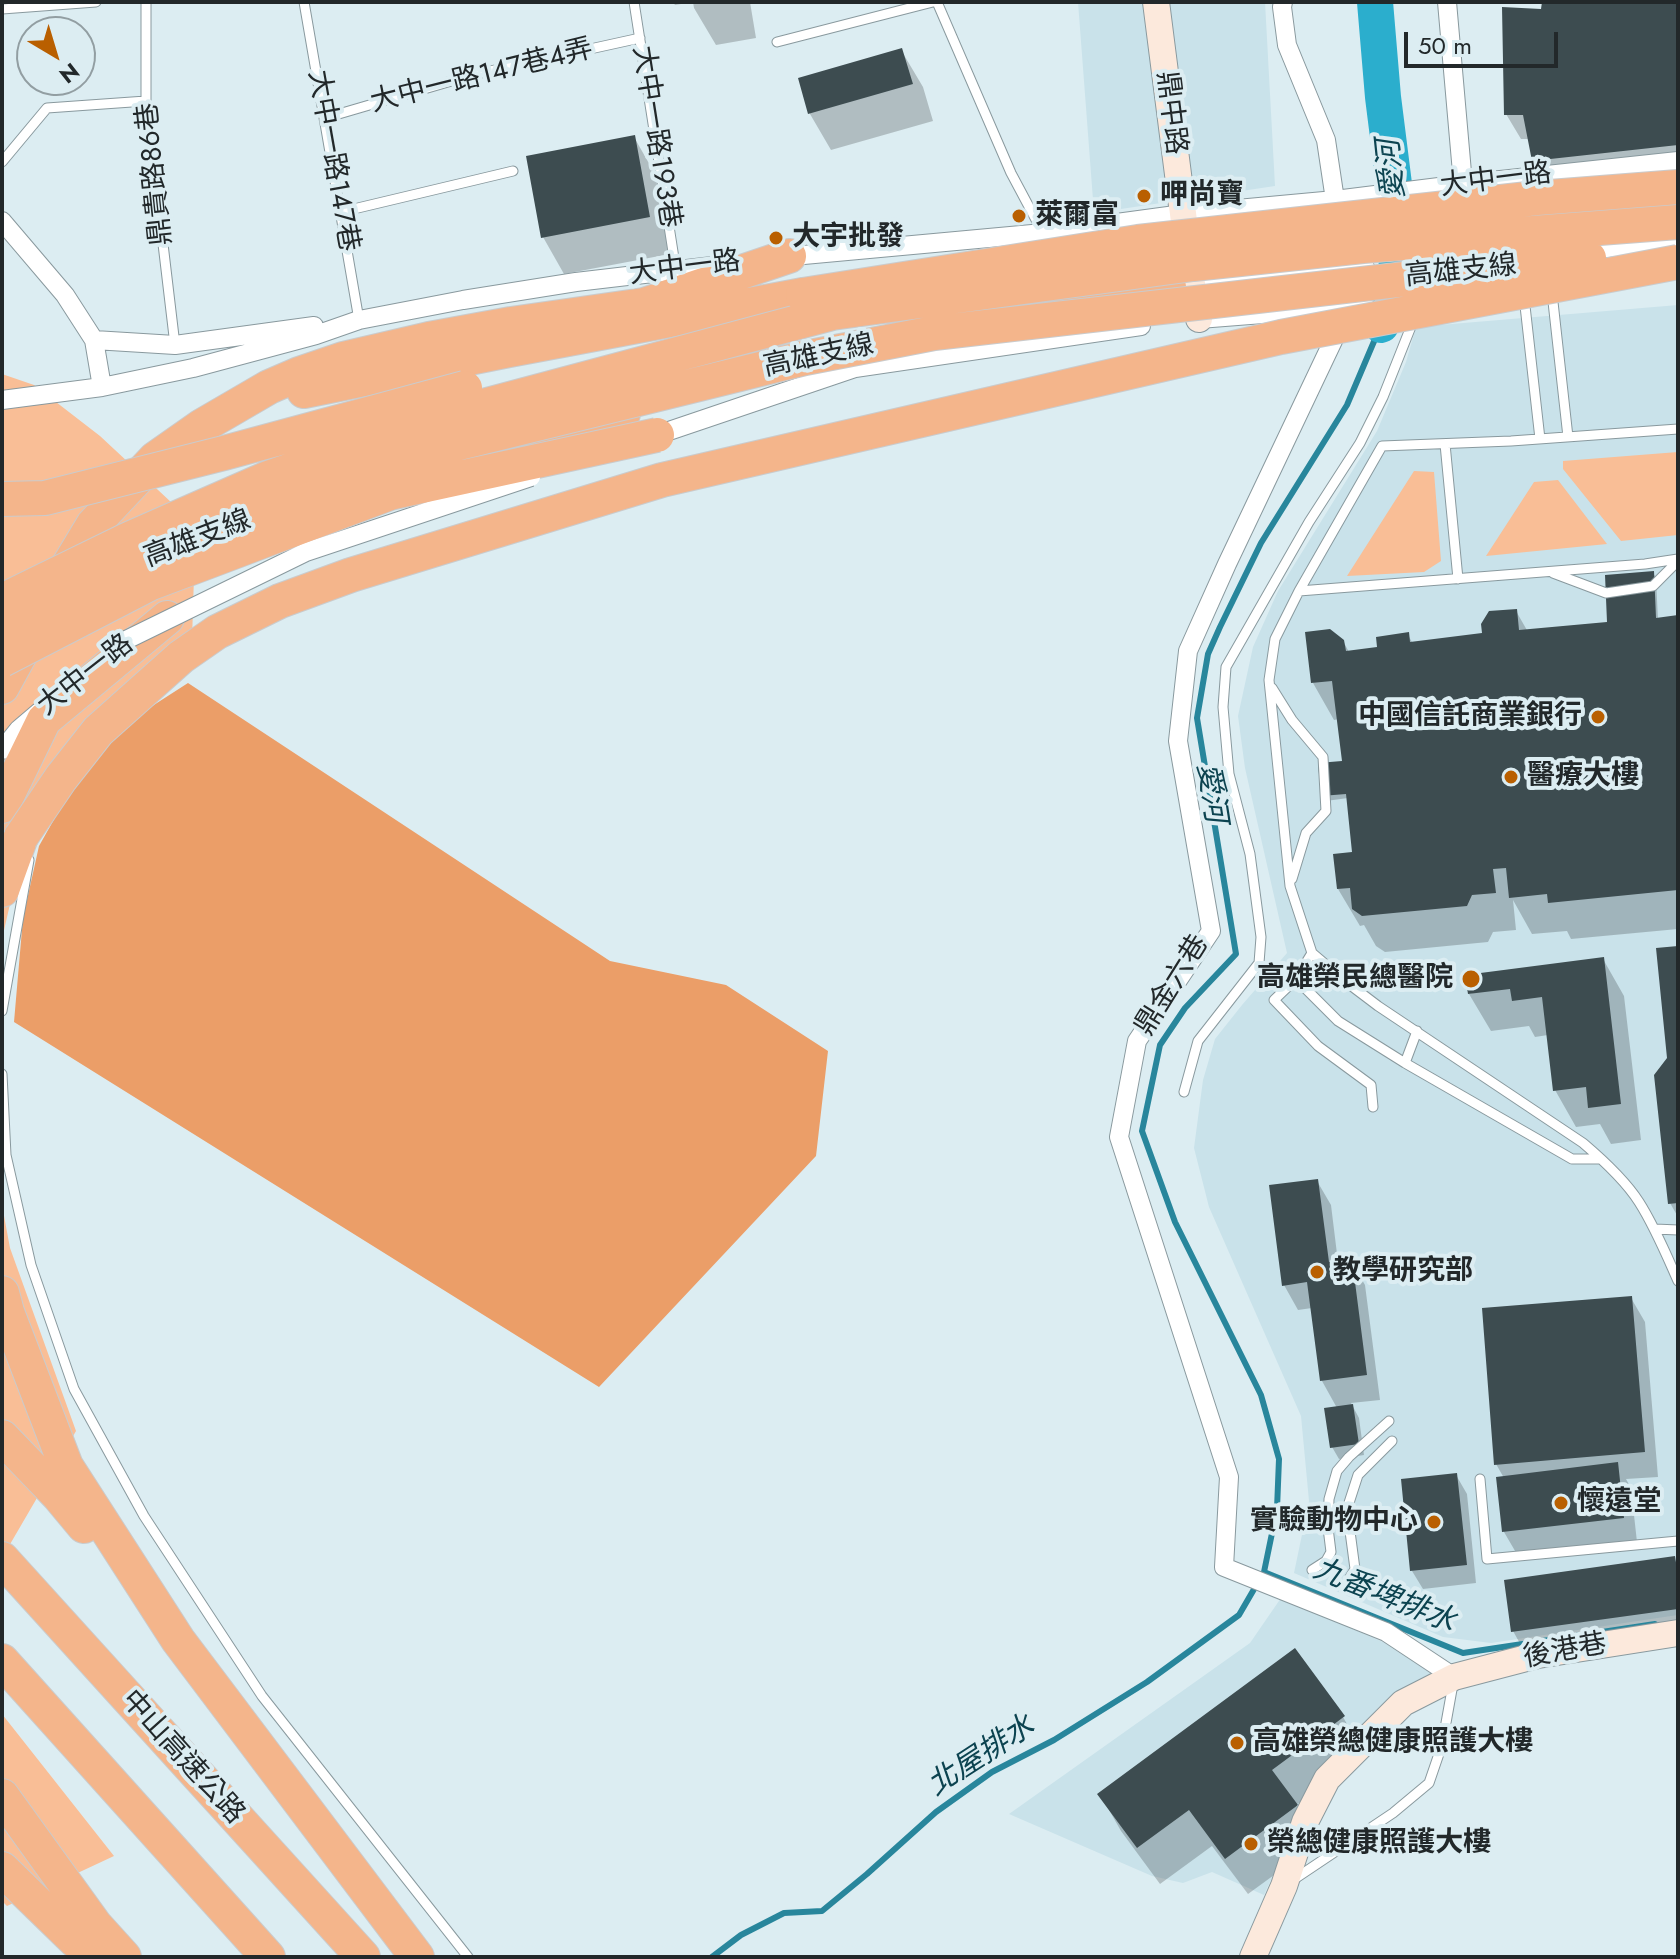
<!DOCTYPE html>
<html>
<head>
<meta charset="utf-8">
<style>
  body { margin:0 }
  #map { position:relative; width:1680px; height:1959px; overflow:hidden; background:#dcedf2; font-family:Jost,sans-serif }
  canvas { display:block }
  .frame { position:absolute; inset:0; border:4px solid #22282a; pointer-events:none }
  .north { position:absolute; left:16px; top:16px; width:80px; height:80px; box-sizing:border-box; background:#dcedf2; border:2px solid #929ea2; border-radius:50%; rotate:142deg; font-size:22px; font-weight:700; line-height:32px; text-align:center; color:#22282a }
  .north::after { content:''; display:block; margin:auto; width:28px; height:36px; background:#b95f00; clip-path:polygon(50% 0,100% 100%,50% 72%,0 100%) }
  .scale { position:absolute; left:1404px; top:32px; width:154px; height:36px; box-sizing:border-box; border:4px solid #22282a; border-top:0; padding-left:10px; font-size:24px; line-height:28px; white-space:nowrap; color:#22282a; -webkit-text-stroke:6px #dcedf2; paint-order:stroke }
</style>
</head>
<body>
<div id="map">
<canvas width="1680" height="1959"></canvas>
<div class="frame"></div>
<div class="north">N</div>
<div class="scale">50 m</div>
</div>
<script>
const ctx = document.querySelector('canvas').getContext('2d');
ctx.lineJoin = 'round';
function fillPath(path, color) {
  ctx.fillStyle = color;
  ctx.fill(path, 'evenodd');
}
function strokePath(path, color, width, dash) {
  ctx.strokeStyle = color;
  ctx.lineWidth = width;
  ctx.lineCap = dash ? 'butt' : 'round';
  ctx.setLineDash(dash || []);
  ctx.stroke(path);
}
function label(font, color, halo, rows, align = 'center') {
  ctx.font = font + ' Jost,"Noto Sans TC",sans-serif';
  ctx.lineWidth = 8;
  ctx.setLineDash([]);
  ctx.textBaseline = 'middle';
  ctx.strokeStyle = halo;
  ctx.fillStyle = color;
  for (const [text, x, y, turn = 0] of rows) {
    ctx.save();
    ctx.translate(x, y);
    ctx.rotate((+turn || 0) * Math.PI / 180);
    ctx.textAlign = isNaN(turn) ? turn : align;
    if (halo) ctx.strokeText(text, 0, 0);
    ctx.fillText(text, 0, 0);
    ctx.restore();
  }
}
fillPath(new Path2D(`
  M1078 2H1265L1275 186 1094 213Z
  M1678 305V1615L1491 1643 1443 1637 1294 1573 1309 1501 1301 1416 1209 1207 1194 1148 1203 1080 1215 1039 1242 1005 1287 953 1245 768 1238 716 1253 647 1278 591 1377 431 1406 362 1416 327Z
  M1281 1598 1383 1642 1432 1674 1379 1707 1322 1769 1264 1895 1212 1872 1183 1883 1152 1876 1009 1814 1250 1643Z`), '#c9e2ea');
fillPath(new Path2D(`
  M2 374 34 385 100 436 172 503 194 576 192 640 30 817 2 939Z
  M1678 452V535L1621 541 1563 469V461Z
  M1414 471 1434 472 1441 561 1424 572 1347 576Z
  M1558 480 1607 544 1486 556 1534 482Z
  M2 1205 10 1248 76 1431 2 1558Z
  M2 1714 114 1856 7 1906 2 1901Z`), '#f9be96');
fillPath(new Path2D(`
  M188 683 610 961 726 985 828 1051 816 1156 599 1387 14 1022 23 918 39 846 74 784 118 728Z`), '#eb9e68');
fillPath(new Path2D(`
  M673 2H750L756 38 716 45 694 8 693 2 675 5Z
  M1544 2H1678V171L1548 185 1534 160 1530 139H1521L1506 114Z
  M901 50 923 87 933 121 831 150 810 114 800 79Z
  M634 137 655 174 670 254 564 274 543 237Z
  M1653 573 1656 578 1658 620 1678 617V929L1571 939 1567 931 1532 934 1513 900 1516 930 1493 932 1488 942 1385 952 1376 946 1364 925 1360 926 1338 889 1354 854 1348 798 1326 801 1323 796 1345 772 1339 719 1334 720 1313 683 1343 641 1349 652 1379 649 1408 635 1413 644 1484 635 1516 611 1528 632 1610 624Z
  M1678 948V1217L1670 1203 1669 1059Z
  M1603 959 1624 996 1641 1140 1611 1144 1600 1124 1576 1127 1555 1090 1548 1035 1535 1037 1529 1026 1491 1031 1469 994Z
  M1317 1181 1331 1205 1338 1262 1351 1261 1365 1285 1380 1400 1351 1403 1359 1418 1364 1455 1339 1459 1332 1447 1337 1408 1322 1381 1312 1308 1298 1310 1284 1285Z
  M1631 1298 1645 1322 1658 1477 1626 1479 1631 1488 1637 1542 1518 1556 1504 1532V1478L1496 1464Z
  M1456 1475 1467 1494 1476 1583 1423 1589 1412 1571Z
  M1674 1559 1678 1565V1635L1527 1656 1513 1631Z
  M1343 1717 1364 1754 1296 1805 1318 1843 1248 1894 1212 1846 1160 1884 1121 1831 1100 1794Z`), '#0003');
strokePath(new Path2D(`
  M1264 1572 1463 1653 1655 1624
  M712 1957 741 1935 784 1913 822 1911 867 1874 936 1812 992 1772 1054 1740 1147 1682 1239 1615 1264 1572 1277 1509 1279 1459 1261 1395 1175 1222 1142 1131 1160 1045 1185 1008 1236 954 1197 718 1208 654 1220 627 1261 543 1347 405 1378 332`), '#28869c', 6);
strokePath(new Path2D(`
  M1375 2 1383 97 1399 224 1396 275 1381 325`), '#2baecd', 36);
fillPath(new Path2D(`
  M1542 2H1678V145L1532 161 1523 115H1504L1502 7 1541 9Z
  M902 48 913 84 808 114 798 78Z
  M635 135 650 217 541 238 526 156Z
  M1654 571 1656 618 1678 615V890L1548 903 1547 894 1509 898 1506 868 1493 869 1496 893 1472 895 1467 906 1362 916 1352 909 1350 888 1337 889 1333 854 1352 852 1346 794 1321 796 1318 763 1342 761 1332 681 1311 683 1305 632 1330 629 1344 640 1346 651 1377 647 1376 637 1409 632 1410 642 1482 633 1481 624 1489 611 1517 609 1519 630 1607 622 1605 575Z
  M1678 946V1203L1668 1204 1654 1075 1667 1058 1656 948Z
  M1604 957 1621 1104 1588 1108 1586 1087 1553 1091 1542 997 1512 1001 1510 989 1468 994 1465 975Z
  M1318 1179 1329 1262 1352 1259 1367 1375 1320 1381 1307 1282 1282 1286 1269 1185Z
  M1632 1296 1645 1452 1494 1465 1482 1308Z
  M1353 1404 1359 1444 1330 1448 1324 1408Z
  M1618 1462 1624 1518 1502 1532 1496 1477Z
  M1457 1473 1467 1565 1410 1571 1401 1479Z
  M1675 1556 1678 1576V1609L1511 1632 1504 1580Z
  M1295 1648 1345 1716 1272 1770 1298 1805 1225 1859 1189 1810 1137 1848 1097 1794Z`), '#3d4c50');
const lane = new Path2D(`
  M146 2V101L175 345
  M304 2 359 320
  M634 2 676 271
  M937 2 1011 173 1043 233
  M2 9 96 2
  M777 42 933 2
  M325 118 472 75 640 38
  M2 162 47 108 146 101
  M341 212 513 171
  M1552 293 1568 437
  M1524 297 1540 439
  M1445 444 1458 579
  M1678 559 1645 564 1299 591 1275 639 1269 680 1290 886 1312 953 1345 981 1378 1006 1583 1143C1603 1160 1625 1180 1639 1202 1655 1227 1666 1254 1678 1281
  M1553 573 1606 593 1653 586 1678 561
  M1299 591 1382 446 1511 441 1678 429
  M1272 688 1292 720 1323 757 1326 811 1306 833 1292 879
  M1312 953 1296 979 1274 1000 1318 1046 1371 1085 1373 1107
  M1296 979 1338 1021 1405 1063 1572 1159H1601
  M2 1011 29 860
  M1405 1063 1417 1031
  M2 1074 6 1155 31 1265 74 1389 144 1516 262 1696 468 1957
  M1184 1092 1198 1041 1259 963 1261 937 1250 854 1229 774 1223 707 1226 667 1309 522 1360 443 1383 397 1414 319
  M1655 1229 1678 1230
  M1480 1479 1487 1559 1678 1541
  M1312 1570 1326 1561 1331 1552 1328 1528 1329 1499 1337 1471 1349 1457 1389 1421
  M1345 1586 1355 1569 1347 1509 1358 1475 1392 1441
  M1293 1880 1393 1813 1429 1783 1442 1745 1453 1684`);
const street = new Path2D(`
  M1283 2 1282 7 1287 45 1326 140 1335 200
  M1447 2 1463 184
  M2 221 65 295 94 340 102 387
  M1578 251 1678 241
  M782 257 1043 233 1183 214 1335 200 1463 184 1678 161
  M1184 285 1365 267
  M1199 319 1365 306
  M1341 324 1227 564 1188 651 1178 741 1211 931 1137 1041 1119 1137 1229 1477 1224 1567 1386 1632 1454 1677
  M94 340 175 345 314 326
  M2 400 102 387 193 368 316 335 359 320 463 300 576 282 721 265
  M657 435 855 368 1141 326
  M2 750 19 729 39 712`);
const secondary = new Path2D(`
  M1156 2 1192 284 1199 319
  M1253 1957 1284 1886 1305 1822 1327 1779 1403 1703 1454 1677 1538 1655 1678 1633`);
const highway = new Path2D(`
  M924 320 976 310 1169 287
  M304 391 509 350 803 295
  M519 455 623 414
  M58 583 93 525 155 459 202 426 269 387 299 374 343 359 429 339 511 324 644 305 789 256
  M2 687 30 636
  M2 806 44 720 167 618
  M2 890 21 837
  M2 1293 7 1312 66 1466 178 1640 417 1957
  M2 1437 59 1496 84 1526
  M2 1559 363 1957
  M2 1661 268 1957
  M2 1796 95 1925 124 1957
  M2 1869 75 1940 95 1957`);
strokePath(lane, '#89999e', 11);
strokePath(street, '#89999e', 20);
strokePath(secondary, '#89999e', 28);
strokePath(highway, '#cacbcc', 36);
strokePath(lane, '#fff', 9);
strokePath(street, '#fff', 18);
strokePath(secondary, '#fce9dc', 26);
strokePath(highway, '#f4b58b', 34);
const streetBridge = new Path2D(`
  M122 642 306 552 531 477`);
const highwayBridge = new Path2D(`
  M803 295 1138 242 1537 198 1678 187
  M2 499 45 498 224 453 465 388
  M2 601 129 539 268 478 450 415 832 313 1193 264 1363 246 1678 222
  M2 634 142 560 459 443 805 358 934 333 1589 258
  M2 660 151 583 390 493 657 435
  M21 837 61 778 98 731 181 657 217 632 280 601 351 575 662 480 1281 337 1678 262`);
strokePath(streetBridge, '#89999e', 20, []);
strokePath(highwayBridge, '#cacbcc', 36, []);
strokePath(streetBridge, '#fff', 18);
strokePath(highwayBridge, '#f4b58b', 34);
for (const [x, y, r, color] of [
  [1144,196,8,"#b95f00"],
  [1019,216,8,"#b95f00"],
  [776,238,8,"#b95f00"],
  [1598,717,8,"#b95f00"],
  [1511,777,8,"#b95f00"],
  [1471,979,10,"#b95f00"],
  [1317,1272,8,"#b95f00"],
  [1561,1503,8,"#b95f00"],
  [1434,1522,8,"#b95f00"],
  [1237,1743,8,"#b95f00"],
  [1251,1844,8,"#b95f00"]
]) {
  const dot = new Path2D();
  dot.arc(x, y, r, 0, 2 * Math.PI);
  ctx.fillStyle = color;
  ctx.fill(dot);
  strokePath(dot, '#dcedf2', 3);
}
label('28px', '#22282a', '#dcedf2', [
  ["大中一路147巷4弄",482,77,-14],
  ["鼎中路",1170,113,83],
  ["大中一路193巷",655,137,81],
  ["大中一路147巷",332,161,80],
  ["鼎貴路86巷",156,174,-96],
  ["大中一路",1496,181,-7],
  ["大中一路",685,269,-7],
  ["高雄支線",1461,272,-6],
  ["高雄支線",819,357,-12],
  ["高雄支線",198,540,-21],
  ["大中一路",86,676,-38],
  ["鼎金六巷",1173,986,-58],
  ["後港巷",1565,1652,-10],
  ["中山高速公路",182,1758,48]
]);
label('bold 28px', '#22282a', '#dcedf2', [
  ["呷尚寶",1160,196],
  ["萊爾富",1035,216],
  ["大宇批發",792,238],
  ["中國信託商業銀行",1582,717,"right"],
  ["醫療大樓",1527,777],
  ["高雄榮民總醫院",1453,979,"right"],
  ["教學研究部",1333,1272],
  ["懷遠堂",1577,1503],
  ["實驗動物中心",1418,1522,"right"],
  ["高雄榮總健康照護大樓",1253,1743],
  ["榮總健康照護大樓",1267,1844]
], 'left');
label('italic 30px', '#0c4350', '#dcedf2', [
  ["愛河",1393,169,-96],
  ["愛河",1210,793,81],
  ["九番埤排水",1384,1597,22],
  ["北屋排水",982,1757,-33]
]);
</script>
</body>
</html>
